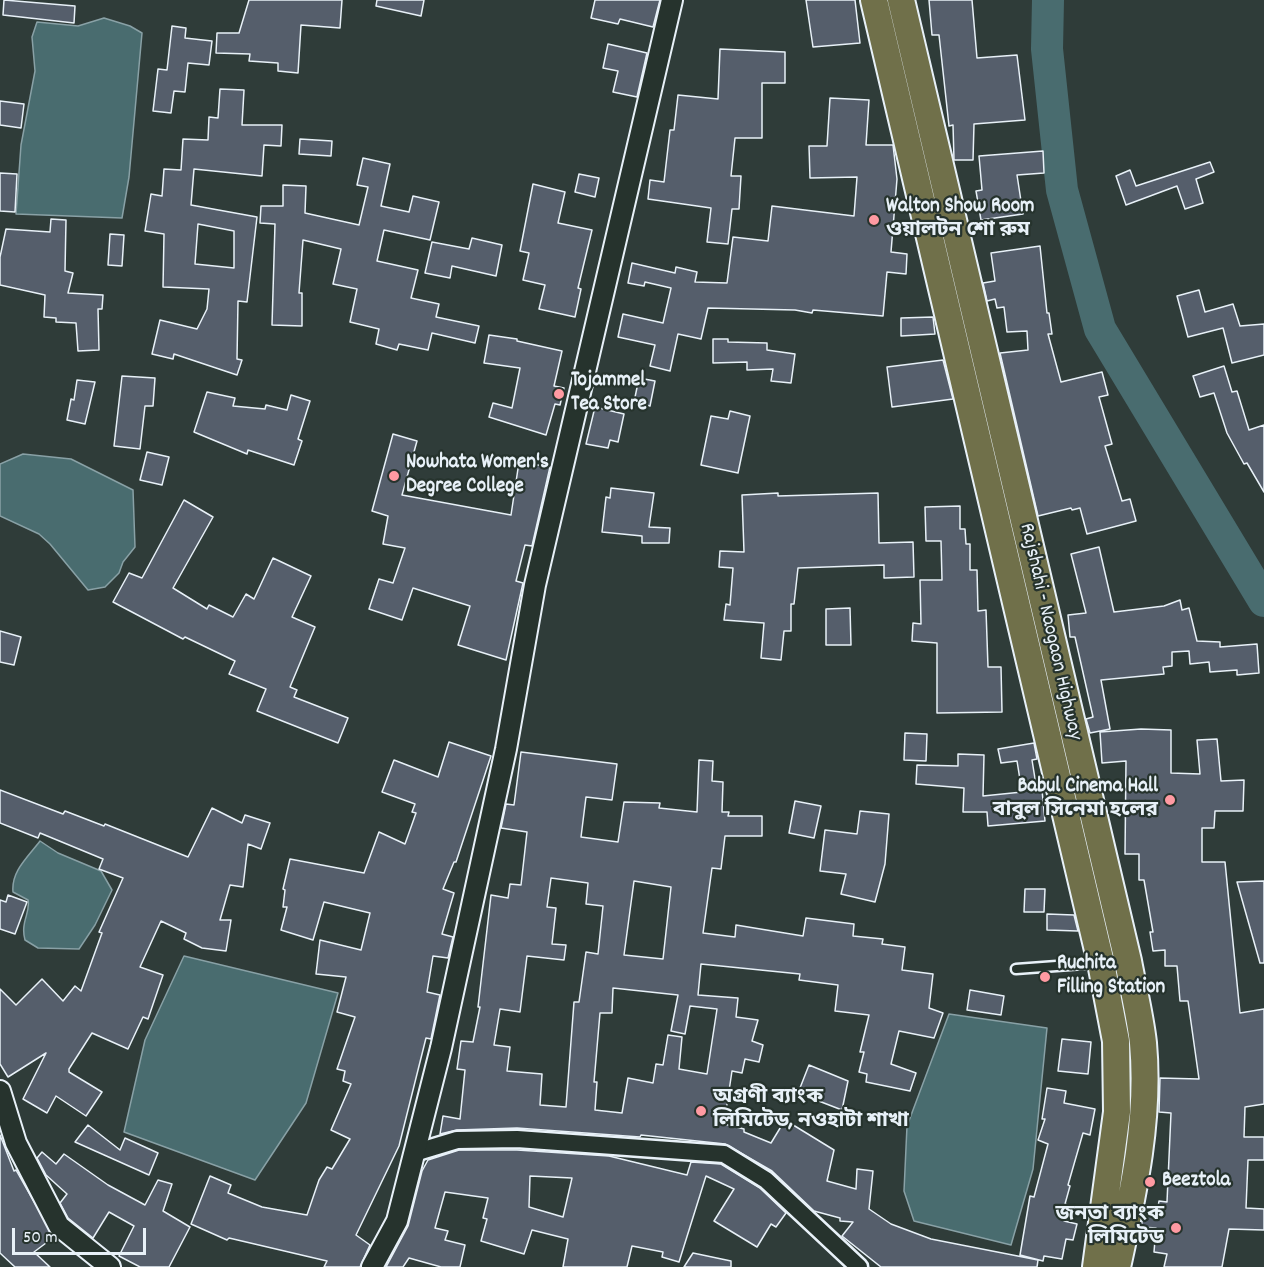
<!DOCTYPE html>
<html>
<head>
<meta charset="utf-8">
<style>
  body { margin:0 }
  #map { position:relative; width:1264px; height:1267px; overflow:hidden; background:#2f3c39; font-family:Dekko,sans-serif }
  canvas { display:block }
  .scale { position:absolute; left:12px; top:1228px; width:134px; height:27px; box-sizing:border-box; border:3px solid #e8f1f8; border-top:0; padding-left:8px; font-size:18px; line-height:21px; white-space:nowrap; color:#e8f1f8; -webkit-text-stroke:4px #26332d; paint-order:stroke }
</style>
</head>
<body>
<div id="map">
<canvas width="1264" height="1267"></canvas>
<div class="scale">50 m</div>
</div>
<script>
const ctx = document.querySelector('canvas').getContext('2d');
ctx.lineJoin = 'round';
function fillPath(path, color) {
  ctx.fillStyle = color;
  ctx.fill(path, 'evenodd');
}
function strokePath(path, color, width, dash) {
  ctx.strokeStyle = color;
  ctx.lineWidth = width;
  ctx.lineCap = dash ? 'butt' : 'round';
  ctx.setLineDash(dash || []);
  ctx.stroke(path);
}
function label(font, color, halo, rows, align = 'center') {
  ctx.font = font + ' Dekko,"Noto Sans Bengali",sans-serif';
  ctx.lineWidth = 4.5;
  ctx.setLineDash([]);
  ctx.textBaseline = 'middle';
  ctx.strokeStyle = halo;
  ctx.fillStyle = color;
  for (const [text, x, y, turn = 0] of rows) {
    ctx.save();
    ctx.translate(x, y);
    ctx.rotate((+turn || 0) * Math.PI / 180);
    ctx.textAlign = isNaN(turn) ? turn : align;
    if (halo) ctx.strokeText(text, 0, 0);
    ctx.fillText(text, 0, 0);
    ctx.restore();
  }
}
const water = new Path2D(`
  M104 18 130 26 142 33 129 177 122 218 16 214 21 145 35 71 32 37 37 22 78 26Z
  M23 454 71 459 133 490 135 547 123 562 119 573 105 587 88 590 50 544 39 534 0 516V464Z
  M40 841 58 853 101 871 112 890 95 925 79 949 38 948 25 940C20 922 31 912 28 900L13 892C11 871 28 857 40 841Z
  M184 956 338 993 306 1103 255 1180 124 1132 145 1040Z
  M949 1014 1047 1028 1033 1169 1011 1245 914 1221 904 1191 907 1126Z`);
fillPath(water, '#496c6f');
strokePath(water, '#89a1a6', 1.5);
strokePath(new Path2D(`
  M1048 0 1047 49 1062 190 1100 329 1264 601`), '#496c6f', 32);
const building = new Path2D(`
  M4 0 75 6 74 23 3 15Z
  M249 0H342L340 28 301 25 298 73 278 71V63L249 61 250 54 216 53 217 33H239Z
  M377 0H424L421 16 376 6Z
  M595 0H660L653 27 620 19 618 24 591 18Z
  M806 0H855L860 43 813 47Z
  M929 0H972L977 58 1017 55 1025 120 974 124 973 160H954L953 125 949 126 939 35H932Z
  M172 26 186 28 185 38 212 41 209 65 188 63 185 92 174 91 171 113 153 111 158 69 167 70Z
  M608 44 647 53 637 97 613 92 618 71 603 68Z
  M720 49 785 52V83H762V138H735L731 176H741L739 209H732L728 244 707 242 711 208 648 199 650 180 664 182 670 130H674L678 95 718 99Z
  M220 89 244 90 242 125H282L281 146 264 145 262 176 194 169 191 205 257 217 247 302 238 301 237 359 242 360 237 375 174 354 173 359 152 354 160 320 197 329 207 309 209 289 163 287 164 234 145 231 151 194 162 196 164 169 181 170 183 139 208 140 209 117 218 118ZM198 224 234 231V268L195 264Z
  M830 98 869 100 866 145H893L897 179 891 252 907 254 906 274 887 272 883 316 813 310 812 313 795 310 708 308 701 339 678 334 670 371 650 366 655 345 618 337 623 314 663 323 671 288 645 282 644 286 628 283 632 263 675 273 676 267 697 272 695 282 727 283 733 237 768 241 772 206 854 216 857 177 810 178 809 146H827Z
  M0 101 24 104 21 128 0 125Z
  M300 139 332 141 331 156 299 154Z
  M1043 151 1044 173 1017 175 1023 214 981 220 976 191 982 190 979 156Z
  M363 158 390 164 381 206 409 212 413 196 439 202 430 240 384 230 377 261 418 270 411 298 439 304 436 317 479 326 475 343 432 333 428 350 399 344 397 350 376 344 379 329 350 322 357 289 333 284 341 249 303 240 299 293H302V326L272 325 275 224 260 223 261 206H283V185L306 186 305 213 359 225 368 187 357 185Z
  M1210 162 1214 172 1196 179 1203 203 1185 209 1177 186 1126 205 1116 176 1130 170 1136 186Z
  M0 173 17 174 15 212 0 211Z
  M579 174 599 178 595 197 575 192Z
  M533 184 565 192 558 223 592 230 578 288 581 289 575 317 539 309 545 285 523 280 529 253 520 251Z
  M51 219 66 220 65 271 73 273 68 293 103 295 102 309H98L99 350 78 351 76 323 56 322V318L44 317 45 295 0 285V257L6 229 50 232Z
  M110 234 124 235 122 266 108 265Z
  M472 238 502 245 496 276 452 266 450 278 425 273 432 242 469 249Z
  M1040 246 1047 313H1049L1052 334H1048L1061 382 1102 372 1108 395 1099 397 1112 444 1105 446 1122 501 1130 499 1136 521 1087 534 1080 508 1072 510 1071 508 1038 516 1000 353 1028 350 1027 331 1007 332 1004 307 997 308 995 299 987 301 983 283 995 281 991 253Z
  M1199 290 1205 312 1233 304 1240 326 1264 324V355L1232 363 1223 328 1188 337 1177 296Z
  M933 317 935 334 901 336V318Z
  M489 335 517 339V341L562 351 554 386 564 388 560 405 555 404 546 435 489 417 493 403 512 408 520 368 484 363Z
  M713 339H728V342L767 343V350L795 354 791 383 771 381 773 369 747 370V362L713 363Z
  M943 360 953 399 892 407 887 367Z
  M1224 366 1232 392 1237 391 1249 430 1264 425V492L1247 463 1244 464 1227 433 1214 393 1200 397 1193 376Z
  M122 376 155 378 153 406H145L140 449 114 446Z
  M639 378 655 381 650 406 634 402Z
  M77 380 95 382 85 424 67 420 71 399 74 400Z
  M207 392 235 398 233 406 265 409 266 405 287 410 291 395 310 401 298 439 302 441 294 465 248 450 247 454 194 432Z
  M595 407 624 414 618 442 610 440 608 448 586 444Z
  M730 411 750 416 738 473 701 465 711 416 728 419Z
  M393 434 417 441 402 495 511 515 519 462 550 467 532 546 525 545 516 581 523 583 506 660 458 645 470 606 413 588 402 620 369 609 379 579 393 583 405 548 383 544 388 516 372 511Z
  M147 452 169 457 162 485 140 480Z
  M611 488 654 493 649 527 670 528 669 543H642V536L602 532 606 497 610 498Z
  M778 493V496L878 493 879 543 913 542 914 577 884 578V565L798 568 794 604H791V631H784L781 660 761 658 764 623 724 620 726 604 730 605 733 568 719 567 720 551 744 552 742 495Z
  M184 500 213 517 173 588 207 609 209 605 233 617 246 594 254 599 273 558 311 576 292 617 315 627 290 687 297 690 294 697 348 718 338 743 257 711 266 689 229 674 235 661 185 637 183 639 113 602 129 573 142 578Z
  M960 506V529H965L966 544H970V570H977L978 611 986 610 988 667H1001L1002 712 937 713V643L912 641 913 623 921 624 920 580H942L941 541H926L925 507Z
  M1099 547 1114 612 1164 606 1180 600 1182 610 1189 608 1197 641 1220 642V647L1257 644 1259 673 1237 675V670L1210 672 1209 662 1190 664 1189 651 1172 652V666L1163 667 1164 674 1101 680 1110 729 1090 733 1086 719 1093 717 1075 637H1070L1068 615 1086 613 1071 554Z
  M850 608 851 645H826V609Z
  M0 631 21 637 14 665 0 662Z
  M1141 729 1171 730V773L1200 774 1197 740 1217 739 1221 781 1244 780 1243 811H1215L1214 828H1202V862H1225L1240 1013 1264 1009V1104L1245 1107 1244 1137H1264V1160H1248L1246 1208 1264 1209V1230L1229 1229 1222 1267H1164L1167 1254 1154 1252 1156 1228 1141 1227 1145 1206 1158 1207 1159 1201 1167 1202 1171 1113 1159 1112 1160 1078 1199 1079 1188 1001H1180L1177 966H1165V950L1153 951 1150 932H1153L1144 880H1139V854H1125L1126 761 1102 763 1100 732Z
  M905 733 927 734 926 761 904 760Z
  M449 742 491 756 456 862H454L443 889 454 893 442 934 453 937 448 958 433 956 427 992 440 995 431 1039 426 1038 399 1146 356 1235 370 1245 360 1267H324L327 1261 229 1238 227 1240 191 1224 210 1176 231 1185 228 1193 262 1207 307 1215 319 1180 327 1167 332 1169 350 1139 331 1130 351 1084 343 1081 345 1071 337 1069 355 1017 337 1012 346 977 316 974 320 940 361 950 370 913 324 902 313 940 281 930 287 907H283L285 890 283 889 290 859 364 873 379 832 405 844 416 813 412 812 415 804 382 792 394 760 438 777Z
  M1034 743 1037 759 1032 760 1037 791 1042 790 1045 821 988 826 987 812H963L964 788 916 784 917 765 958 766V754L984 755 983 796 1022 792 1017 761 1001 763 998 749Z
  M521 752 617 764 612 800 586 797 581 837 618 842 624 802 660 803 659 808 697 812 699 760 713 761 712 781 723 782 722 812H729L728 816H762V836H725L721 869 712 868 703 933 735 937 736 925 803 936 806 918 854 924 853 936 883 939 882 944 905 947 902 970 933 974 929 1008 943 1013 934 1038 899 1031 891 1064 916 1073 910 1091 866 1082 867 1074 859 1072 864 1052H860L869 1015 835 1011 838 985 799 980 800 974 701 964 698 995 738 998 736 1017 758 1020 752 1041 763 1045 759 1062 745 1059 742 1073 732 1071 724 1124 744 1129V1132L771 1143 785 1120 834 1150 827 1181 856 1189 857 1169 873 1171 869 1209 891 1224 931 1239 1038 1260 1037 1267H881L842 1236 853 1222 840 1221V1218L814 1211 772 1171 725 1144 641 1135 640 1137 517 1128 457 1130 440 1134 443 1116 460 1119 465 1070 457 1069 461 1041 473 1042 480 1007H478L491 895 508 898 510 884 521 885 527 832 501 828 506 804 514 805ZM551 878 588 883 586 904 603 906 598 954 586 952 579 1002H574L566 1107 540 1105 542 1074 507 1071 510 1047 494 1045 500 1009 520 1012 527 956 564 960 566 945 552 944 556 908 547 907ZM634 881 671 887 663 959 624 955ZM613 988 678 995 671 1031 685 1034 690 1006 717 1009 707 1074 679 1069 682 1037 668 1035 663 1065 656 1064 653 1083 628 1078 622 1113 595 1110 597 1082H594L600 1013H612Z
  M0 790 63 814 65 811 104 826 105 824 188 857 212 808 242 823 245 815 270 823 261 849 248 844 243 887 230 885 220 920H231L226 951 202 948 184 939 186 933 161 921 140 967 163 975 148 1019 143 1017 128 1049 92 1033 69 1069V1072L102 1092 86 1116 56 1096 47 1113 23 1099 46 1053 8 1077 0 1064V989L16 1005 42 979 63 1001 75 986 81 991 102 933 99 932 123 878 99 869 103 859 40 833 38 838 0 823Z
  M795 801 821 806 814 838 789 833Z
  M860 811 889 814 885 864 875 902 841 894 846 874 820 871 825 830 857 834Z
  M1264 881V963H1260L1237 882Z
  M1025 889H1045L1044 912H1024Z
  M8 895 27 902 15 934 0 929V900L6 902Z
  M1047 914 1074 915 1078 931 1047 930Z
  M970 990 1004 996 1001 1015 967 1010Z
  M1062 1039 1091 1042 1088 1074 1058 1071Z
  M809 1065 848 1081 842 1110 798 1093Z
  M1047 1088 1066 1091 1064 1103 1095 1109 1090 1135 1083 1133 1068 1185 1070 1186 1065 1204 1068 1205 1064 1221 1077 1224 1073 1240 1066 1239 1062 1259 1044 1256 1043 1261 1020 1255 1030 1196 1034 1197 1048 1144 1038 1140 1045 1119H1042Z
  M88 1125 120 1150 125 1138 158 1153 149 1175 75 1142Z
  M0 1135 14 1171 16 1170 54 1237 34 1252 50 1267H15L0 1253Z
  M459 1150H517L609 1156 687 1175 691 1162 721 1164 760 1188 786 1213 776 1227 771 1224 757 1247 714 1221 734 1189 706 1176 679 1262 662 1257 663 1252 632 1246 627 1267H563L568 1239 532 1230 524 1254 481 1241 487 1219 483 1218 488 1198 445 1192 435 1228 448 1231 445 1240 465 1245 460 1267H441L409 1258 403 1267H386L408 1226 422 1171 428 1160ZM530 1176 572 1178 563 1217 529 1207Z
  M42 1152 56 1164 64 1154 108 1185 145 1205 158 1180 172 1184 163 1211 190 1227 169 1267H140L119 1256 134 1226 109 1212 93 1238 68 1218 60 1203 67 1194 46 1175 37 1158Z
  M693 1253 731 1261V1267H684Z`);
fillPath(building, '#555e6b');
strokePath(building, '#e8f1f8', 1.5);
const service = new Path2D(`
  M1016 969 1097 963`);
const minor = new Path2D(`
  M414 1153 457 1140 517 1139 724 1154 766 1180 859 1267`);
const tertiary = new Path2D(`
  M0 1091 16 1143 59 1226 110 1267
  M372 1267 397 1221 441 1048 506 749 535 585 672 0`);
const primary = new Path2D(`
  M874 0 1101 963 1116 1041 1117 1112 1096 1267
  M901 0 1128 961C1133 988 1140 1016 1143 1043 1150 1118 1133 1194 1117 1267`);
strokePath(service, '#e8f1f8', 13);
strokePath(minor, '#e8f1f8', 21);
strokePath(tertiary, '#e8f1f8', 24);
strokePath(primary, '#e8f1f8', 30);
strokePath(service, '#26332d', 8);
strokePath(minor, '#26332d', 16);
strokePath(tertiary, '#26332d', 20);
strokePath(primary, '#70704a', 26);
for (const [x, y, r, color] of [
  [874,220,6,"#ff9aa2"],
  [559,394,6,"#ff9aa2"],
  [394,476,6,"#ff9aa2"],
  [1170,800,6,"#ff9aa2"],
  [1045,977,6,"#ff9aa2"],
  [701,1111,6,"#ff9aa2"],
  [1150,1182,6,"#ff9aa2"],
  [1176,1228,6,"#ff9aa2"]
]) {
  const dot = new Path2D();
  dot.arc(x, y, r, 0, 2 * Math.PI);
  ctx.fillStyle = color;
  ctx.fill(dot);
  strokePath(dot, '#26332d', 2);
}
label('bold 21px', '#e8f1f8', '#26332d', [
  ["Walton Show Room",886,208],
  ["ওয়ালটন শো রুম",886,232],
  ["Tojammel",571,382],
  ["Tea Store",571,406],
  ["Nowhata Women's",406,464],
  ["Degree College",406,488],
  ["Babul Cinema Hall",1158,788,"right"],
  ["বাবুল সিনেমা হলের",1158,812,"right"],
  ["Ruchita",1057,965],
  ["Filling Station",1057,989],
  ["অগ্রণী ব্যাংক",713,1099],
  ["লিমিটেড, নওহাটা শাখা",713,1123],
  ["Beeztola",1162,1182],
  ["জনতা ব্যাংক",1164,1216,"right"],
  ["লিমিটেড",1164,1240,"right"]
], 'left');
label('21px', '#e8f1f8', '#26332d', [
  ["Rajshahi - Naogaon Highway",1049,632,77]
]);
</script>
</body>
</html>
